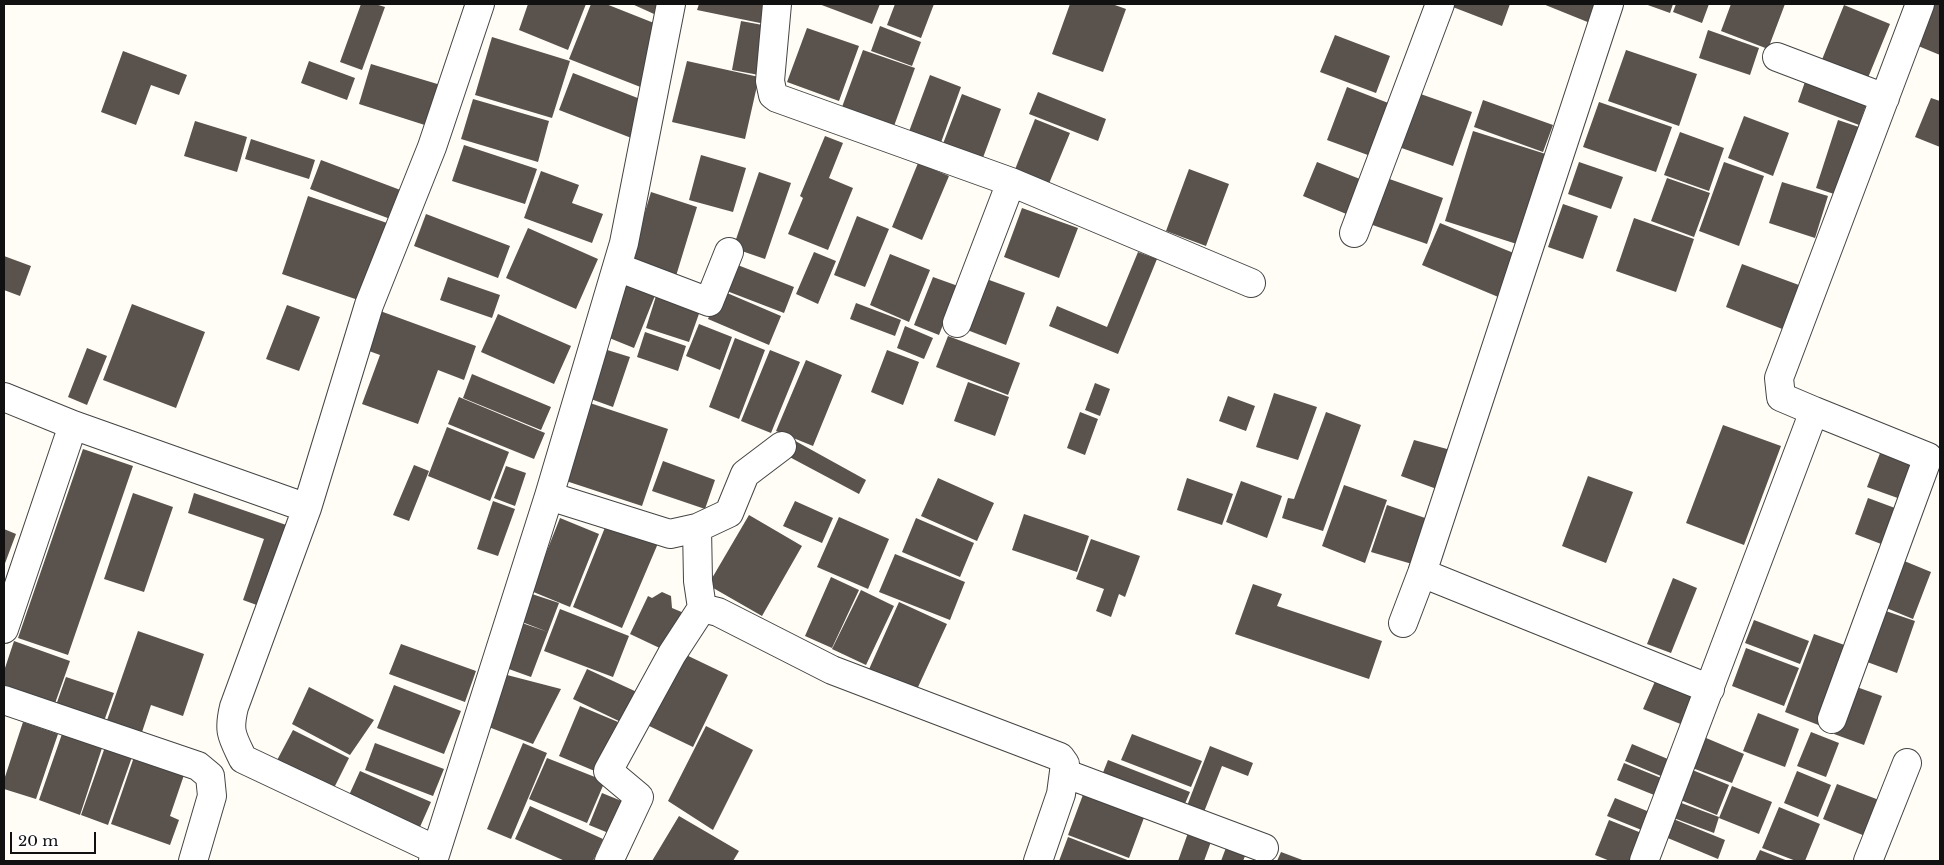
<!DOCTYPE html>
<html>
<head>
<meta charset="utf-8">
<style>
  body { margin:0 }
  #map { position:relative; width:1944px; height:865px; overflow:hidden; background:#fffdf5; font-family:"Libre Baskerville",serif }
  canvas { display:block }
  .frame { position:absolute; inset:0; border:5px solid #111; pointer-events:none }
  .scale { position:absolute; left:10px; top:832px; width:86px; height:22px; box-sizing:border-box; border:2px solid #111; border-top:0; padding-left:6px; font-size:15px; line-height:18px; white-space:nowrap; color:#111; -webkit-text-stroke:4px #fff; paint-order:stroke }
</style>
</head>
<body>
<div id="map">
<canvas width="1944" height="865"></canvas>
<div class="frame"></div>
<div class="scale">20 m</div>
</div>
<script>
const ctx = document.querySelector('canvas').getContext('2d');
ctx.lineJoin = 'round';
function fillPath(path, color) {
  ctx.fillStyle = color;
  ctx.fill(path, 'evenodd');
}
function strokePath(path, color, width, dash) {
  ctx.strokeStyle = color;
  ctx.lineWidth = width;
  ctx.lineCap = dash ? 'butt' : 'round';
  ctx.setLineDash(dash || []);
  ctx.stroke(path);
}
fillPath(new Path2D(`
  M361 4H375L385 7 362 70 340 62Z
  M528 4H586L568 50 519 30Z
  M591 4H606L664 27 643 88 569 59Z
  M632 4H667L665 19Z
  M699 4H769L765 24 697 10Z
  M819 4H880L872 24Z
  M895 4H934L921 38 887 25Z
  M1070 4H1112L1126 9 1103 72 1052 54Z
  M1445 4H1510L1502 26Z
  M1543 4H1597L1590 23Z
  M1645 4H1673L1670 13Z
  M1676 4H1709L1702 23 1673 12Z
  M1731 4H1785L1768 49 1721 31Z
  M1926 4H1940V55L1911 43Z
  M1844 5 1890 24 1865 85 1819 67Z
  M741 21 768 26 759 75 732 70Z
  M880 26 921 42 912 66 871 51Z
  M807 28 859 46 839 101 787 82Z
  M1708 30 1759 48 1750 75 1699 58Z
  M1335 35 1390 56 1376 93 1320 72Z
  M492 37 570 61 552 118 475 95Z
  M863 50 915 68 894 126 842 107Z
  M1626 50 1697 74 1679 126 1608 101Z
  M123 51 187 75 179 95 151 85 136 125 101 112Z
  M309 61 355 78 347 100 301 83Z
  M687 61 759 77 745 139 672 122Z
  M371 64 444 86 431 127 359 104Z
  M573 73 648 102 634 139 559 110Z
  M930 75 961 87 939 148 907 137Z
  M1807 76 1868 99 1859 125 1798 102Z
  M1347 87 1396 106 1376 158 1327 140Z
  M1412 91 1472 112 1453 166 1393 145Z
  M1038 92 1106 119 1098 141 1029 114Z
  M962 94 1001 109 981 163 941 149Z
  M1931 98 1940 101V147L1915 137Z
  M473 99 549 121 538 162 461 139Z
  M1483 100 1553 125 1543 152 1474 127Z
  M1599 102 1672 127 1656 172 1583 147Z
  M1744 116 1789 133 1773 176 1728 158Z
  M1035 119 1070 133 1048 186 1014 172Z
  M1838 120 1865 129 1843 197 1816 188Z
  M195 121 247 137 237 172 184 156Z
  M1473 131 1552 156 1523 246 1445 221Z
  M1680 132 1724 148 1709 191 1664 175Z
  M825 136 843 143 829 178 853 188 828 250 788 234 803 198 800 196Z
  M251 139 315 160 309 179 245 159Z
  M464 145 537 169 525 204 452 181Z
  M701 155 746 168 733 212 689 200Z
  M321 160 403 191 393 220 310 189Z
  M1317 162 1370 183 1356 218 1303 196Z
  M1579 162 1623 177 1611 209 1568 194Z
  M1724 162 1764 176 1739 246 1699 231Z
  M918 163 949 176 922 240 892 227Z
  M1189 169 1229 184 1206 246 1166 231Z
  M541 171 579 185 572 203 603 214 592 243 524 218Z
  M759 172 791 183 765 259 733 248Z
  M1381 176 1443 198 1427 244 1364 222Z
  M1667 178 1710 193 1694 237 1651 221Z
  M1782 182 1828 196 1815 238 1769 223Z
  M651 192 697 207 676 276 630 262Z
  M308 196 393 225 367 303 282 274Z
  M1563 204 1598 216 1583 259 1548 247Z
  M1022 208 1078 228 1059 278 1004 257Z
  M426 214 510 246 498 278 414 246Z
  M857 216 889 229 865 287 834 275Z
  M1634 218 1694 239 1676 292 1616 271Z
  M1440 223 1521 256 1503 299 1422 265Z
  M528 228 598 259 576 309 506 278Z
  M814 252 836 261 818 304 796 294Z
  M1138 252 1157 259 1118 354 1049 326 1057 306 1107 327Z
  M890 254 930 270 909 322 870 305Z
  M4 256 31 266 20 296 4 290Z
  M730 262 794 287 784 313 719 288Z
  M1742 264 1807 288 1790 332 1726 307Z
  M448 277 500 295 492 318 440 300Z
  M933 277 958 286 939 335 914 325Z
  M981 277 1025 293 1006 345 962 328Z
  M624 280 656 293 634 348 602 335Z
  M720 290 781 316 769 345 708 319Z
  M657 293 701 308 689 342 646 328Z
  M856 303 901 320 895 336 850 319Z
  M132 304 205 332 176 408 103 380Z
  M287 305 320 317 299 371 266 359Z
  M372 308 476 346 464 380 438 370 418 424 362 404 380 355 358 347Z
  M498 314 571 346 554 384 481 352Z
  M699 324 732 337 720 370 686 356Z
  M905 326 933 338 924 359 897 348Z
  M645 332 686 346 678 371 637 357Z
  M948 336 1020 363 1008 395 936 367Z
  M735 338 765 350 739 419 709 407Z
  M87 348 107 356 87 405 68 397Z
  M604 349 630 357 613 407 588 398Z
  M770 350 800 362 771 433 741 421Z
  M887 350 919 362 903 405 871 392Z
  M806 360 842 375 813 446 776 431Z
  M472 374 551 407 541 430 463 398Z
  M968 382 1009 397 995 436 954 421Z
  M1095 383 1110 389 1100 416 1085 410Z
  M1274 393 1317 407 1298 460 1256 447Z
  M1228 396 1255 406 1246 431 1219 421Z
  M459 397 545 433 534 459 448 424Z
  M587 402 668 429 642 506 560 479Z
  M1080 412 1098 419 1085 455 1067 448Z
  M1326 412 1361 425 1323 531 1282 518 1288 498 1294 499Z
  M1723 425 1781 446 1744 545 1686 523Z
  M447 427 509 452 490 501 428 476Z
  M790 438 866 480 859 494 782 453Z
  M1414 440 1458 452 1445 492 1401 476Z
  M1882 448 1920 463 1906 501 1867 487Z
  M83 449 133 466 68 655 18 638Z
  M663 461 715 480 705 509 652 491Z
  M414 465 429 471 409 521 393 515Z
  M506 466 526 473 515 506 494 498Z
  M1588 476 1633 492 1606 563 1562 546Z
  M938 478 994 503 977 541 921 516Z
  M1187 478 1233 494 1222 525 1177 510Z
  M1241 481 1282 496 1267 538 1226 522Z
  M1344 485 1387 500 1365 563 1322 546Z
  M133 493 173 507 144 592 104 579Z
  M194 493 292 527 265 608 243 600 264 539 188 513Z
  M1868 498 1903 511 1889 547 1855 534Z
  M493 501 515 509 498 556 477 549Z
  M795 501 833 518 822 543 783 526Z
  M1387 505 1434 521 1419 566 1371 552Z
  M1024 514 1089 536 1077 572 1012 550Z
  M749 515 802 546 762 616 708 585Z
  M839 517 889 539 868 589 817 567Z
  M560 518 599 534 570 607 531 591Z
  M916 518 974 543 960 577 902 552Z
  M608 520 659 541 622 628 573 607Z
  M4 529 16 534 4 566Z
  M1091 539 1140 556 1125 597 1119 594 1111 617 1096 611 1104 589 1076 579Z
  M895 554 965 582 950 620 879 592Z
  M1897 558 1931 572 1913 619 1879 605Z
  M831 577 859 590 832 648 805 636Z
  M1673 578 1697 588 1671 653 1647 644Z
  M1253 584 1282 594 1277 606 1382 641 1369 679 1235 634Z
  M861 590 894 606 866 665 832 649Z
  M662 592 671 596 672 608 684 613 666 651 630 634 648 596 652 598Z
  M532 594 559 603 548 632 522 622Z
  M899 602 947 624 913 698 866 676Z
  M1877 608 1915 621 1897 673 1859 659Z
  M560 609 629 636 613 677 544 651Z
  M1754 620 1809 641 1800 664 1745 643Z
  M522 623 548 632 531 677 506 668Z
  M138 631 204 654 183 716 151 705 140 738 105 726Z
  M1814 634 1850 647 1821 726 1785 712Z
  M14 641 70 661 53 709 4 692V671Z
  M401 644 476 671 465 702 389 674Z
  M1746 648 1799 668 1784 706 1732 686Z
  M680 652 728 675 693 747 645 724Z
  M587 669 639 693 625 724 573 699Z
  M507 675 561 689 533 744 486 726Z
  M66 677 114 693 103 724 55 708Z
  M1656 679 1701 697 1688 727 1643 709Z
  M394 685 461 711 444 754 377 728Z
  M1851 685 1882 696 1864 745 1834 734Z
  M309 687 374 720 350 755 292 724Z
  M580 706 618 722 597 772 559 756Z
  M1758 713 1799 729 1785 767 1743 751Z
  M23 722 58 734 36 799 4 789V780Z
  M706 726 753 750 713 830 668 801Z
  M293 730 349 758 332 792 275 764Z
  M1811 732 1839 743 1826 777 1797 766Z
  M62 734 102 748 80 815 39 800Z
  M1132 734 1202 761 1191 787 1121 760Z
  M1699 735 1744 754 1732 783 1687 766Z
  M375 743 444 769 433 796 365 770Z
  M523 743 547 753 511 839 487 829Z
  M1632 744 1675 762 1668 779 1625 761Z
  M1210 746 1253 763 1248 776 1222 766 1202 817 1185 811Z
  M105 747 132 757 108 825 81 815Z
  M134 757 184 775 170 816 179 820 170 845 111 824Z
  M547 758 605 781 587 823 529 799Z
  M1108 760 1190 792 1184 806 1102 775Z
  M1624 763 1671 782 1664 799 1617 780Z
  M1690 769 1729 785 1717 815 1678 799Z
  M360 771 431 802 416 836 345 804Z
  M1797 771 1831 785 1818 817 1784 803Z
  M1837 784 1879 800 1865 836 1823 819Z
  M1732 786 1772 802 1759 834 1719 818Z
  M1084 792 1145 815 1129 858 1068 835Z
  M602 793 624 802 611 834 589 825Z
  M1615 798 1657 815 1649 833 1607 816Z
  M1676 801 1719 817 1714 833 1671 817Z
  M530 806 603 839 593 861H565L515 839Z
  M1779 807 1820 824 1805 861H1796L1762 848Z
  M679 816 739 851 733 861H652Z
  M1671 818 1725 840 1718 859 1663 836Z
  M1609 820 1649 836 1639 861H1610L1595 855Z
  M1189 830 1212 839 1204 861H1178Z
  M1068 837 1130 861H1059Z
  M1230 837 1250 844 1243 861H1221Z
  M1760 850 1788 861H1755Z
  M1281 852 1305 861H1277Z`), '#5a524d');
const minor = new Path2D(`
  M777 4 770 81 773 95 777 98 1011 182 1251 283
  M1777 57 1885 98
  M1354 233 1440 4
  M617 267 709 302 729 252
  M957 323 1011 182
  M4 397 73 425 307 508
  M1814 411 1928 457 1832 719
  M549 496 670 534 697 528 729 513 745 474 782 446
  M697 528 698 581 702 608
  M1422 573 1710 689
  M1403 623 1422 573 1609 4
  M4 629 73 425
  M4 700 198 766 210 776 212 796 193 861
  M1064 773 1264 848
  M436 850 243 759C232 736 228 732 234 707L307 508 369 305 432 147 480 4
  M433 861 549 496 624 243 671 4
  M609 861 639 797 608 771 672 654 702 608 718 612 832 670 1060 757 1065 764 1061 794 1038 861
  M1644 861 1814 411 1781 397 1779 378 1920 4
  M1868 861 1907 763`);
strokePath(minor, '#444', 30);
strokePath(minor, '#fff', 28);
</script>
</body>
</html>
